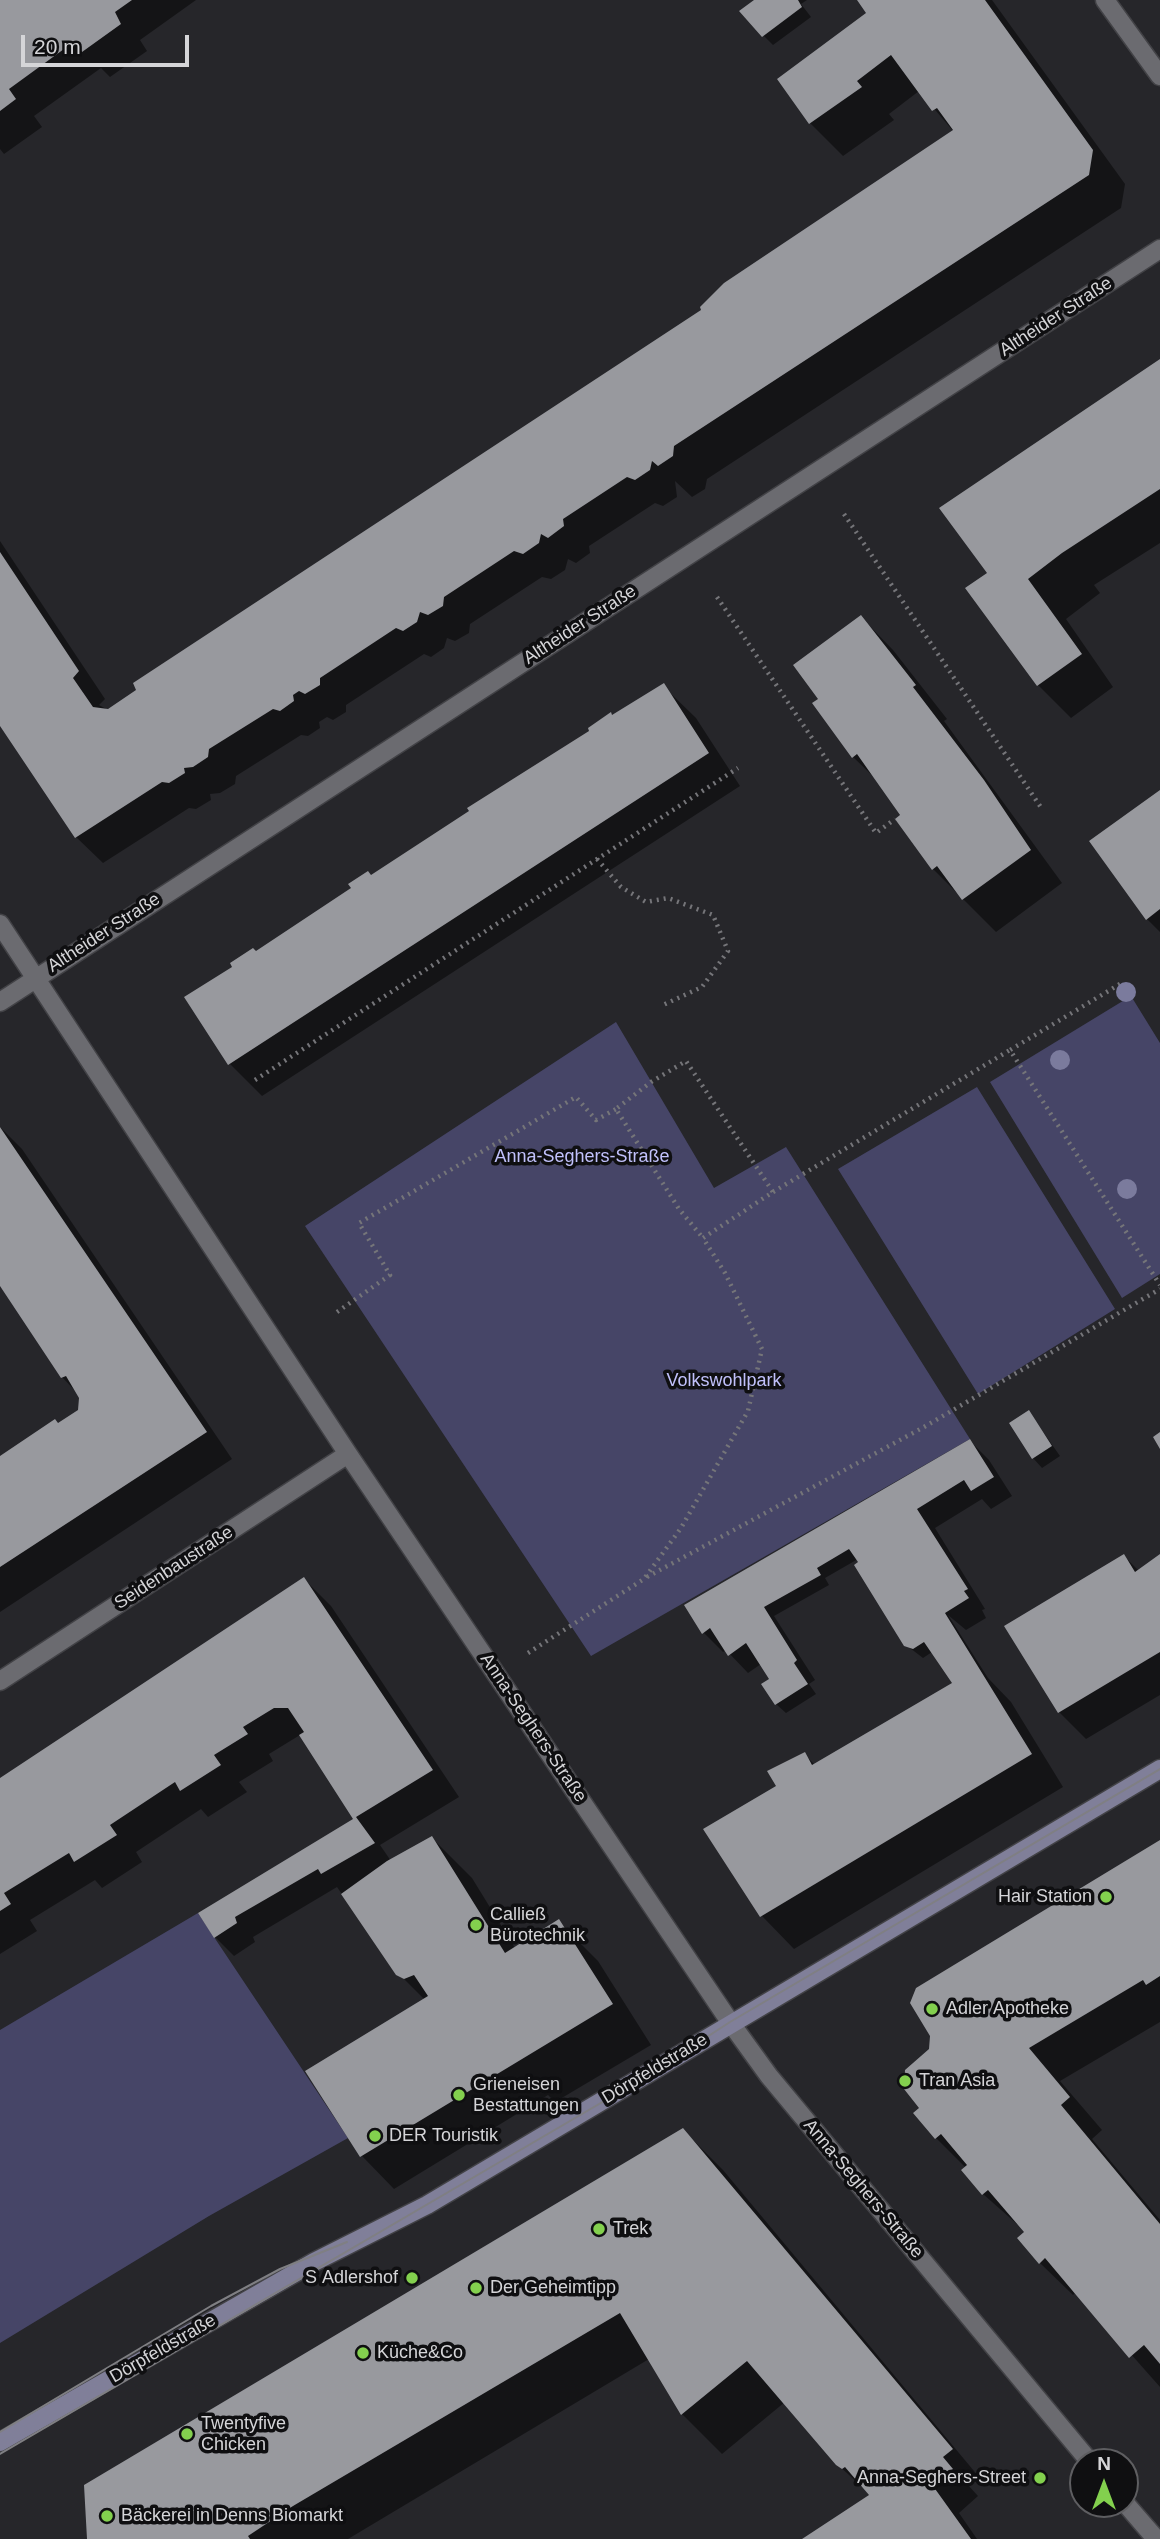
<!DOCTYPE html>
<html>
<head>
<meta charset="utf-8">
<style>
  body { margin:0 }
  #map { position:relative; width:1160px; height:2539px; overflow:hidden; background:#26262a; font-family:Helvetica,sans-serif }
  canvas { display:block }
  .north { position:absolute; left:1069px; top:2448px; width:70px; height:70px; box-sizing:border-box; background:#0f0f11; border:2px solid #5e5e61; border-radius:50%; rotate:0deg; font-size:19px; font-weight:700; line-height:28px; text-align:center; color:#d5d5d8 }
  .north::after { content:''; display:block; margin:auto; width:24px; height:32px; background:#83d04e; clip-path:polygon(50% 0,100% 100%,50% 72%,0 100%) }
  .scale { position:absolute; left:21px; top:35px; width:168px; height:32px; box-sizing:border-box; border:4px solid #d5d5d8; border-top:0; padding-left:9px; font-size:21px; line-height:24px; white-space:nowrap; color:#d5d5d8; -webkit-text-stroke:5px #0f0f11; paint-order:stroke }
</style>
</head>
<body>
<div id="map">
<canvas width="1160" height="2539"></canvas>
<div class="north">N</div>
<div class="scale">20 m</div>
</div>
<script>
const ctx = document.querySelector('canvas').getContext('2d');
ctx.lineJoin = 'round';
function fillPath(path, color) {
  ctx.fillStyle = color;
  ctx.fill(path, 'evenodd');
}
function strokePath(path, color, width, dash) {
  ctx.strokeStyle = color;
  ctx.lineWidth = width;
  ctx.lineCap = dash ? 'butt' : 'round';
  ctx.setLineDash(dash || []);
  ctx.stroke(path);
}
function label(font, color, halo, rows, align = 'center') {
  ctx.font = font + ' Helvetica,sans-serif';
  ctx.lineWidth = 7;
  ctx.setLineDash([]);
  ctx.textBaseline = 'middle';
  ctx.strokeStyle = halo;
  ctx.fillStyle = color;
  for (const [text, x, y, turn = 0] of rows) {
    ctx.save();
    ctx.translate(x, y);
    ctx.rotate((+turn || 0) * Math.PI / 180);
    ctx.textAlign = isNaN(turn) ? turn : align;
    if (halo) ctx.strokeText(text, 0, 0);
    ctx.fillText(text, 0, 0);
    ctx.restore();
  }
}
fillPath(new Path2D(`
  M1131 996 1160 1043V1274L1122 1298 990 1082Z
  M616 1022 714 1188 786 1147 970 1439 591 1656 305 1226Z
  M977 1087 1115 1309 978 1394 838 1169Z
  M198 1913 348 2138 209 2216 0 2343V2030Z`), '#464567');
fillPath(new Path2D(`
  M0 0H196L140 40 147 51 110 77 101 68 34 116 42 127 4 154 0 149Z
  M757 0H807L801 4 811 17 773 45 763 35Z
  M859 0H992L1125 184 1121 208 707 479 705 489 692 497 675 481 677 497 663 506 655 503 589 546 590 553 576 563 568 559 565 570 551 579 542 577 470 624 469 633 455 641 447 638 444 648 431 657 424 654 346 705V712L333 720 327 717 319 722 320 728 308 736 301 735 236 776 235 784 220 793 210 794 211 800 196 809 189 808 103 863 76 837 0 723V541L105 699 99 705 108 710 704 311 954 132 919 91 889 114 894 120 843 156 810 123 779 79 870 14Z
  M1160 362V543L1094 585 1100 593 1066 619 1113 687 1071 718 1038 685 989 574Z
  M861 617 893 650 947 719 944 721 1062 883 996 932 933 869 880 783 853 757 815 704 820 700Z
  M663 686 696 718 740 786 262 1096 230 1064 256 953Z
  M1160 792V932L1147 919Z
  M0 1127 22 1149 232 1459 0 1612V1458L79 1411 81 1397 62 1377 0 1283Z
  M1029 1412 1060 1456 1042 1468 1033 1458Z
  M970 1441 989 1460 1012 1496 991 1509 982 1499 935 1528 985 1609 982 1610 986 1618 966 1630 948 1615 988 1678 1011 1702 1063 1787 794 1949 762 1916 706 1830 778 1787 804 1754 815 1765 954 1683 932 1652 923 1658 906 1645 858 1559 825 1578 829 1585 774 1616 815 1680 809 1684 816 1694 786 1713 776 1704 771 1679 761 1664 748 1673 726 1650 723 1652 704 1633 686 1606Z
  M1124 1556 1140 1572 1160 1556V1695L1086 1739 1059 1712 1006 1626Z
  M304 1579 331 1606 459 1797 380 1845 391 1861 432 1838 472 1878 515 1948 558 1921 598 1961 651 2045 555 2102 548 2095 394 2189 362 2156 307 2071 425 2000 396 1971 337 1887 253 1937 255 1942 234 1956 215 1937 201 1914 356 1820 300 1735 269 1754 273 1761 239 1782 247 1792 208 1817 201 1809 136 1852 142 1862 102 1888 95 1880 30 1920 37 1931 0 1954V1780Z
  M1160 1842V2022L1060 2081 1102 2130 1092 2139 1160 2220V2387L1076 2292 1073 2295 1040 2263 1020 2238 1026 2232 983 2194 966 2168 936 2138Z
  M683 2130 723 2170 979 2477 968 2485 978 2496 959 2513 977 2539H804L871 2495 837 2464 785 2402 722 2454 682 2414 649 2359 348 2539H89Z`), '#0007');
fillPath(new Path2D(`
  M0 0H132L115 12 121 24 82 52 75 41 9 89 16 99 0 111Z
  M754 0H798L802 7 762 37 739 11Z
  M857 0H985L1093 150 1089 175 674 446 673 456 658 466 652 461 650 470 635 480 627 477 563 519 564 526 548 538 541 534 539 543 523 554 514 551 444 597 443 606 428 615 420 612 417 622 403 631 396 628 320 678V685L305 694 299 691 293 695 294 701 280 711 273 709 209 749 208 757 193 767 184 768 185 773 169 783 162 782 75 838 0 726V552L79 671 73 678 93 707 108 709 136 690 133 683 701 310 700 307 724 283 953 130 937 108 932 111 891 55 857 81 862 87 809 124 777 79 866 13Z
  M1160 359V489L1062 553 1028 579 1082 654 1037 686 965 588 987 573 939 508Z
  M861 615 916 685 913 687 984 780 1031 850 962 900 937 866 932 870 895 819 900 815 857 754 852 758 812 703 818 699 793 665Z
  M664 683 709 753 228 1065 184 997 232 967 230 963 253 948 256 951 351 888 348 884 368 871 371 875 469 811 467 808 589 731 588 728 611 712 612 715Z
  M1160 790V909L1146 920 1089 841Z
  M0 1127 207 1432 0 1567V1456L55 1419 58 1423 78 1410 79 1398 66 1376 61 1378 0 1286Z
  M1029 1410 1052 1446 1032 1459 1009 1423Z
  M1160 1432V1449L1153 1437Z
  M970 1439 994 1477 971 1491 964 1480 917 1509 968 1589 964 1591 969 1598 945 1613 1032 1754 760 1917 703 1829 776 1786 767 1771 805 1752 812 1765 952 1683 924 1642 913 1649 904 1646 854 1565 858 1562 849 1549 817 1568 821 1575 764 1607 797 1660 794 1663 808 1684 775 1705 761 1684 769 1679 746 1643 728 1656 710 1628 702 1634 684 1605Z
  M1124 1554 1135 1572 1160 1554V1652L1058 1713 1004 1626Z
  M304 1577 433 1770 356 1817 375 1843 321 1874 318 1869 235 1917 237 1923 214 1938 198 1913 353 1819 299 1735 304 1732 288 1708H274L243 1727 248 1734 214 1755 221 1765 180 1791 175 1782 110 1825 117 1835 74 1862 69 1853 4 1893 11 1904 0 1911V1778Z
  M432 1836 505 1953 559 1919 613 2004 360 2157 305 2071 428 1996 414 1975 404 1979 396 1975 341 1894 387 1861Z
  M1160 1840V1976L1146 1985 1143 1980 1029 2048 1070 2097 1061 2105 1160 2224V2364L1144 2345 1129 2358 1045 2258 1039 2264 1017 2238 1024 2232 988 2190 982 2195 961 2170 967 2165 941 2134 935 2139 913 2113 919 2108 904 2089 905 2070 929 2049 930 2036 910 2003 916 1988Z
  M683 2128 953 2449 943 2457 953 2469 933 2486 971 2539H802L869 2495 845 2467 842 2469 836 2465 747 2361 681 2415 620 2313 293 2506 248 2536 250 2539H87L84 2485Z`), '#98999e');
const street = new Path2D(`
  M1105 0 1160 76
  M0 924 348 1454 730 2022 769 2076 1090 2462
  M0 1002 1160 249
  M0 1681 348 1454
  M1125 2503 1156 2539`);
const secondary = new Path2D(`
  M0 2442 314 2262 427 2205 1160 1769`);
strokePath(street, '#424246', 21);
strokePath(secondary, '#424246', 21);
strokePath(new Path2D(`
  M844 514 1042 809
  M717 597 876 833 895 819
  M597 859 621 887 646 902 668 898 713 915 728 951 702 987 663 1005
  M1120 984 1010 1050 1160 1285
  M255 1080 738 768
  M773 1192 1010 1050
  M337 1312 390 1275 359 1223 576 1097 596 1120 616 1109
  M647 1577 924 1427 1160 1289
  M528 1653 644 1579 681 1528 748 1411 762 1349 725 1273 703 1238 773 1192 686 1061 651 1082 616 1109 679 1209 703 1238`), '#757579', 4.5, [2, 5]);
strokePath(street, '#6b6b70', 18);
strokePath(secondary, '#807f99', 18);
strokePath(new Path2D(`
  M0 2432 211 2306 280 2269 347 2242
  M0 2454 647 2076 730 2022 1160 1769`), '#7f7f83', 2);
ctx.fillStyle = '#7b7b9d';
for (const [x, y] of [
  [1126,992],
  [1060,1060],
  [1127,1189]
]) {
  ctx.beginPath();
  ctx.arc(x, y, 10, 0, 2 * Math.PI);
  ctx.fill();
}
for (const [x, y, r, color] of [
  [1106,1897,7,"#83d04e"],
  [476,1925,7,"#83d04e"],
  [932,2009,7,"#83d04e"],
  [905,2081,7,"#83d04e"],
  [459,2095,7,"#83d04e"],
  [375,2136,7,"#83d04e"],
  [599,2229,7,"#83d04e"],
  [412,2278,7,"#83d04e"],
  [476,2288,7,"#83d04e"],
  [363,2353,7,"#83d04e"],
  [187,2434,7,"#83d04e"],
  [1040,2478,7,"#83d04e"],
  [107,2516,7,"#83d04e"]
]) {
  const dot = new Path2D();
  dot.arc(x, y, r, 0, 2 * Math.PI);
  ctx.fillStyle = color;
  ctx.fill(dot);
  strokePath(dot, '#0f0f11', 2.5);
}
label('18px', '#d5d5d8', '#0f0f11', [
  ["Altheider Straße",1056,317,-33],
  ["Altheider Straße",580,625,-33],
  ["Altheider Straße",104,933,-33],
  ["Seidenbaustraße",174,1568,-33],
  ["Anna-Seghers-Straße",533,1728,56],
  ["Dörpfeldstraße",655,2069,-31],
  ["Anna-Seghers-Straße",863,2189,50],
  ["Dörpfeldstraße",163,2349,-30]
]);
label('18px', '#c1c1fb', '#0f0f11', [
  ["Anna-Seghers-Straße",582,1157],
  ["Volkswohlpark",724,1381]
]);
label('18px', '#d5d5d8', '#0f0f11', [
  ["Hair Station",1092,1897,"right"],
  ["Calließ",490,1915],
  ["Bürotechnik",490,1936],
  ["Adler Apotheke",946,2009],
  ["Tran Asia",919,2081],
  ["Grieneisen",473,2085],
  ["Bestattungen",473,2106],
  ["DER Touristik",389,2136],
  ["Trek",613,2229],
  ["S Adlershof",398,2278,"right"],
  ["Der Geheimtipp",490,2288],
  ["Küche&Co",377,2353],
  ["Twentyfive",201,2424],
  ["Chicken",201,2445],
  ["Anna-Seghers-Street",1026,2478,"right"],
  ["Bäckerei in Denns Biomarkt",121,2516]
], 'left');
</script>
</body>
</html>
